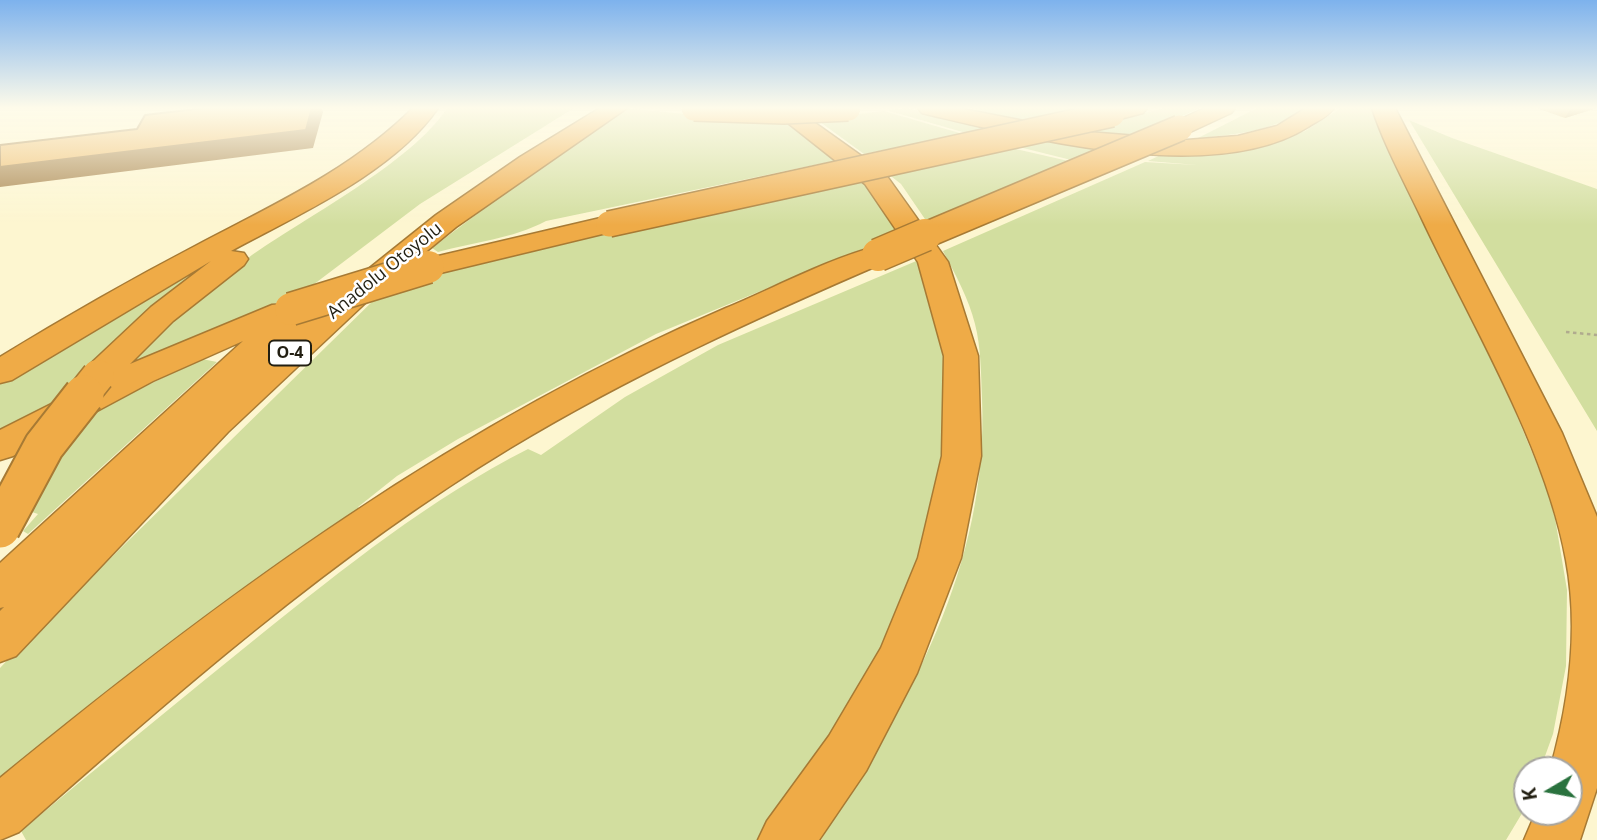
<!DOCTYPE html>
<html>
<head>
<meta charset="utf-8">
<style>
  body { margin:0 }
  #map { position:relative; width:1597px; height:840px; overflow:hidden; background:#fdf6d0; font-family:"Open Sans",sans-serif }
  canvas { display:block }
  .north { position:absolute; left:1513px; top:756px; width:70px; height:70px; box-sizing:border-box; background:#fff; border:2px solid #a7a5a0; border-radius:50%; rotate:260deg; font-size:19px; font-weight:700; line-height:28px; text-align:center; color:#221f12 }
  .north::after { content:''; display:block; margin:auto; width:24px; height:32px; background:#2a723e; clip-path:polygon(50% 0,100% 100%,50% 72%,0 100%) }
</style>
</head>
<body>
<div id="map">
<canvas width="1597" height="840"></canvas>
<div class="north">K</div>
</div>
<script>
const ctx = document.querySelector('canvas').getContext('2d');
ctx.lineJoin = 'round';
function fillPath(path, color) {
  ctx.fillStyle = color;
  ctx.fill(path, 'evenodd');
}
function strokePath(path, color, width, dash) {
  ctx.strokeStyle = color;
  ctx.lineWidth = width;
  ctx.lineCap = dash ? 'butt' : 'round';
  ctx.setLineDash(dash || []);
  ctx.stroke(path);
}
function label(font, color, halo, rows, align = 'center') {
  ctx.font = font + ' "Open Sans",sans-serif';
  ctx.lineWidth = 5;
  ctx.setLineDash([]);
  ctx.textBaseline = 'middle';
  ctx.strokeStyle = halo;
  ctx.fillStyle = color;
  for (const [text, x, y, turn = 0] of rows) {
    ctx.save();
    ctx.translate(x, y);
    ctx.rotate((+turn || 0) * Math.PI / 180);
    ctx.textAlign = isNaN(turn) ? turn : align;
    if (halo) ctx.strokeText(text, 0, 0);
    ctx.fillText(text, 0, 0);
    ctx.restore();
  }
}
fillPath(new Path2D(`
  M447 108H574L420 204 305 291 124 367C164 329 203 291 248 258 302 219 413 162 447 108Z
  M625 108 686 114 786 117 843 159 546 221C512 239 474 242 438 252L432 248 581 135Z
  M907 108 991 128 966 133 886 110Z
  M970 108H1085L1023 121Z
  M1164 108H1200L1129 139 1067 132Z
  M1257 108H1305C1277 131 1233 135 1198 138Z
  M1341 108H1373L1512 404 1546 486 1555 518 1567 590 1566 666 1553 734 1540 770H1527V805L1506 840H821C908 702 989 568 982 398 981 374 981 347 975 324 969 299 955 274 943 251L1145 162 1197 165 1148 161 1173 149 1275 140 1305 131Z
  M884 111 963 134 864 154 816 119Z
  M1409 120 1452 138 1597 189V431Z
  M1038 139 1105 149 1075 161 1011 145Z
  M1007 147 1073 162 927 222 901 184 887 173Z
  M863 177 907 231 656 334 458 439 397 476 358 507 361 511 0 789V668L68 595 77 591 380 294 408 281 484 259Z
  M256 233 141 318 83 374H78L48 407 0 433V384Z
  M921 259 952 377 931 548 871 678 758 840H26L21 831C100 765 179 701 259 636 344 568 430 499 528 449L541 455 625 397 718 345Z
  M202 359 217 362 28 534 23 531 38 514 29 511 83 416Z`), '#d2de9f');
const motorway = new Path2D(`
  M413 108H438C393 173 299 214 231 251L244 253 248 259 244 265 173 321 130 364 272 305C277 304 285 305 290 304 307 299 303 284 328 290L331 299 436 215 520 157 600 108H627L456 227 377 292 228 432 16 656 0 662V611L4 607 0 608V563L243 341 153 381 13 456 0 460V430L89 385 81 376 86 368 151 307 211 261 12 380 0 383V357C65 317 132 279 199 244 275 204 352 169 413 108Z
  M769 108H794L884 172 948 262 978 356 981 456 961 558 917 673 866 771 819 840H758L767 821 829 736 881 648 918 558 942 456 944 356 918 262 865 184Z
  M918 108H958L1075 131 1187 140 1238 136 1277 126 1306 108H1334C1328 117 1317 121 1308 127 1214 186 1032 139 930 115L922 113Z
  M1110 108H1147L1143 113 1112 121 1104 119 1100 114Z
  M1205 108H1235L1231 113 1188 133H1172L1168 128 1172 123Z
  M1372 108H1395L1562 433 1597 517V788L1580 840H1524L1536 812H1569V770H1550C1569 703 1579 629 1566 560 1546 447 1471 323 1422 219 1405 183 1384 145 1372 108Z
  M609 216 619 218 623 224 619 230 428 276 417 273 413 267 417 261Z
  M878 246 888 249 893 255 888 261C758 317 631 375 510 448 332 556 174 695 19 832L0 840V778C224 594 458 423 726 308 774 288 828 259 878 246Z`);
strokePath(motorway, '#a77a34', 3);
strokePath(new Path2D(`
  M1566 332 1597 335`), '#b0ab8e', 2.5, [3.5, 3.5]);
fillPath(motorway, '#efab47');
const motorwayBridgeFar2 = new Path2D(`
  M694 108 784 111 848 108
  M609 224 1112 114
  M921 237 1180 128`);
const motorwayBridgeFar1 = new Path2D(`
  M878 255 925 235
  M291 309 428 267
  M82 396 98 376`);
const motorwayBridge = new Path2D(`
  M0 528 44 446 84 395`);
strokePath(motorwayBridgeFar2, '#a77a34', 28, []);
strokePath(motorwayBridgeFar1, '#a77a34', 35, []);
strokePath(motorwayBridge, '#a77a34', 43, []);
strokePath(motorwayBridgeFar2, '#efab47', 25);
strokePath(motorwayBridgeFar1, '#efab47', 32);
strokePath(motorwayBridge, '#efab47', 39);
fillPath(new Path2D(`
  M1536 108H1597L1565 118Z`), '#cca05a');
fillPath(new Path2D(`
  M312 108H322L323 112 313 148 0 187V167Z
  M1571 108H1597L1565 118Z`), '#a6824a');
const building = new Path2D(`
  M204 108H312L306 130 0 167V145L137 129 145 115Z`);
fillPath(building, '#edba69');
strokePath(building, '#a6824a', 2);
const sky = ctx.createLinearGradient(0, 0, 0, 225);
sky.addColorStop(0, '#7db2ed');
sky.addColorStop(0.48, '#fefbea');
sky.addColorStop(1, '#fefbea00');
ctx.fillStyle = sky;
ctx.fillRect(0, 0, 1597, 225);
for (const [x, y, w] of [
  [290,353,42]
]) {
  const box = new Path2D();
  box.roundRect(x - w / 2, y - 12.5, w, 25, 5);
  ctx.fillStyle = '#fff';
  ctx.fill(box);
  strokePath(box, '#221f12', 2);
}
label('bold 16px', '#221f12', null, [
  ["O-4",290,353]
]);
label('18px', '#221f12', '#fff', [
  ["Anadolu Otoyolu",385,271,-39]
]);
</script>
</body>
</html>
